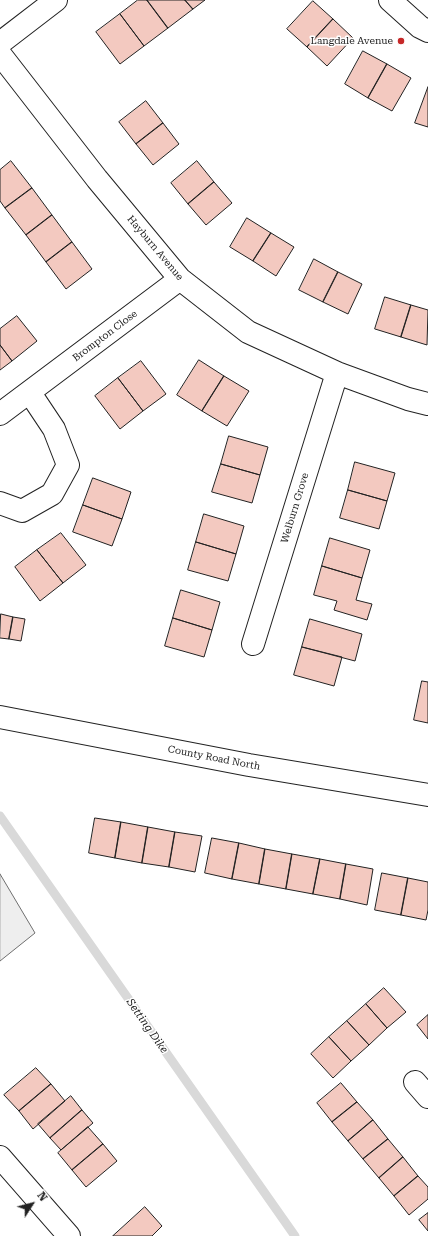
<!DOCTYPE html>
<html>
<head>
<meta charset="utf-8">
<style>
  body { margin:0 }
  #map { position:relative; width:428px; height:1236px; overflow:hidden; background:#fff; font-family:"Roboto Serif",serif }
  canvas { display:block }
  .north { position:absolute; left:12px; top:1184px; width:40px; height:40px; -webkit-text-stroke:3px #fff; paint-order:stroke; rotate:54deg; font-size:11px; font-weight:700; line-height:16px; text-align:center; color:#222 }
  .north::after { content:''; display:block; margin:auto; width:14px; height:18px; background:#222; clip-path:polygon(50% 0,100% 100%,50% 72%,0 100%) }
</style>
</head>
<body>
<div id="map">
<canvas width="428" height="1236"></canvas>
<div class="north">N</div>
</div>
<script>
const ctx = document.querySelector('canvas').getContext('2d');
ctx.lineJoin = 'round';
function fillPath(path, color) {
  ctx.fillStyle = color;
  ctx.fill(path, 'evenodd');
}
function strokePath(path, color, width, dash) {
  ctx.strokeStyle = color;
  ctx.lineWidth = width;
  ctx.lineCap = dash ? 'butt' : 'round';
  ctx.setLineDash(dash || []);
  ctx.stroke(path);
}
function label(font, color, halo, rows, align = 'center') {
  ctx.font = font + ' "Roboto Serif",serif';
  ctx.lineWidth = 3;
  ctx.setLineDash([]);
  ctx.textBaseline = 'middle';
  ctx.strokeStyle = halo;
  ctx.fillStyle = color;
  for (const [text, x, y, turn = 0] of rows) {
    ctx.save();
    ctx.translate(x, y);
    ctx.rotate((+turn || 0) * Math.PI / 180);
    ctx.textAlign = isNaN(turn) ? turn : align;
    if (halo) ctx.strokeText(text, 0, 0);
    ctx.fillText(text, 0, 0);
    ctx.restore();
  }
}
const green = new Path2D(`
  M0 874 35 933 0 961Z`);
fillPath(green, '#eee');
strokePath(green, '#6f6f6f', 1);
strokePath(new Path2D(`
  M0 816 295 1236`), '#d9d9d9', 9);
const building = new Path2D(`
  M138 0H147L168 28 144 46 120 14Z
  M147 0H185L193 9 168 28Z
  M185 0H205L193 9Z
  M313 1 333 19 307 47 287 29Z
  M120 14 144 46 120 64 96 32Z
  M333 19 353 38 327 66 307 47Z
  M363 51 387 64 368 98 345 84Z
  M387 64 411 78 392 111 368 98Z
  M428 87V127L415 123Z
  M146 101 163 123 136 144 119 122Z
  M163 123 179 144 153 165 136 144Z
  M11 161 32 188 5 208 0 201V170Z
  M197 161 214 182 188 204 171 183Z
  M214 182 232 203 206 225 188 204Z
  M32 188 52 215 26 235 5 208Z
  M52 215 72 242 46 262 26 235Z
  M247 218 271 233 253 261 230 247Z
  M271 233 294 247 276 276 253 261Z
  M72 242 92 269 66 289 46 262Z
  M314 259 338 272 323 302 299 290Z
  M338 272 362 284 348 314 323 302Z
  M385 297 411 305 401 337 375 329Z
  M411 305 428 310 427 345 401 337Z
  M17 316 37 341 12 361 0 345V329Z
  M0 345 12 361 0 370Z
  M199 360 224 376 202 411 177 395Z
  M141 361 166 394 143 411 118 378Z
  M224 376 249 391 227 426 202 411Z
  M118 378 143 411 120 429 95 396Z
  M229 436 268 447 260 475 221 464Z
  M355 462 395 473 387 501 348 490Z
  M221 464 260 475 252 503 212 492Z
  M93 478 131 492 122 519 83 505Z
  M348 490 387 501 379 529 340 518Z
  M83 505 122 519 112 546 73 532Z
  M204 514 244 526 236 554 196 542Z
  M61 533 86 565 63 583 37 550Z
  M330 538 370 550 362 578 322 566Z
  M196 542 236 554 228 581 188 570Z
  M37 550 63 583 40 601 15 567Z
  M322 566 362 578 356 600 372 604 367 620 334 610 337 601 314 595Z
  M181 590 220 602 212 630 173 618Z
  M1 614 13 617 9 639 0 638Z
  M13 617 25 619 21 641 9 639Z
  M173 618 212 630 204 657 165 646Z
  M310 619 362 634 355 661 302 647Z
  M302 647 342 657 334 686 294 675Z
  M422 681 428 682V723L414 720Z
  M95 818 121 822 115 858 89 853Z
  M121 822 148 827 142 863 115 858Z
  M148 827 175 832 169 867 142 863Z
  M175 832 202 836 195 872 169 867Z
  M212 838 239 843 232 879 205 873Z
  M239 843 265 849 259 884 232 879Z
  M265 849 292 854 286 889 259 884Z
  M292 854 320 859 313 894 286 889Z
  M320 859 346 864 340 899 313 894Z
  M346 864 373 869 367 905 340 899Z
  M382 873 408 878 401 915 375 910Z
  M408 878 428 882V910L426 920 401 915Z
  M384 988 406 1012 387 1028 366 1004Z
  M366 1004 387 1028 369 1045 347 1021Z
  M428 1015V1039L417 1025Z
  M347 1021 369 1045 351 1061 329 1037Z
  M329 1037 351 1061 333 1078 311 1054Z
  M36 1068 51 1084 19 1111 4 1095Z
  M341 1083 357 1102 332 1122 317 1103Z
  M51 1084 65 1101 33 1129 19 1111Z
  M71 1096 82 1110 50 1138 38 1124Z
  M357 1102 373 1120 348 1141 332 1122Z
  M82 1110 93 1123 61 1150 50 1138Z
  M373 1120 388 1139 363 1159 348 1141Z
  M88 1127 103 1144 72 1170 58 1153Z
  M388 1139 403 1157 379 1178 363 1159Z
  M103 1144 117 1161 86 1187 72 1170Z
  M403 1157 418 1176 394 1196 379 1178Z
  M418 1176 428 1187V1199L409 1215 394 1196Z
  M145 1207 162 1226 152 1236H113Z
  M428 1213V1231L419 1220Z`);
fillPath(building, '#f3c9c0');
strokePath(building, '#222', 1);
const minor = new Path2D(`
  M390 0 420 27 428 31
  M0 43 56 0
  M0 54 97 179 180 279 248 332 337 373 408 399 428 404
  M0 414 180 279
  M0 503 22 511 52 494 68 465 54 429 30 393
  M253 644 337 373
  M415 1082 428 1097
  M0 1157 69 1236`);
const tertiary = new Path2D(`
  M0 717 249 765 428 795`);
strokePath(minor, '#222', 24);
strokePath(tertiary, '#222', 24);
strokePath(minor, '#fff', 22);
strokePath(tertiary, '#fff', 22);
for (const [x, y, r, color] of [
  [401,41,4,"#c62828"]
]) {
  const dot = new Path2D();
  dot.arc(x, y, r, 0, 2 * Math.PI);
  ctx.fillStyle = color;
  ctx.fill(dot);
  strokePath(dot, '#fff', 1.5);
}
label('10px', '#222', '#fff', [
  ["Langdale Avenue",393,41]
], 'right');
label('10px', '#222', '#fff', [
  ["Hayburn Avenue",155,248,50],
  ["Brompton Close",105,336,-37],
  ["Welburn Grove",295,508,-73],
  ["County Road North",214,758,11]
]);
label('italic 11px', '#222', '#fff', [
  ["Setting Dike",147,1026,55]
]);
</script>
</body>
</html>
